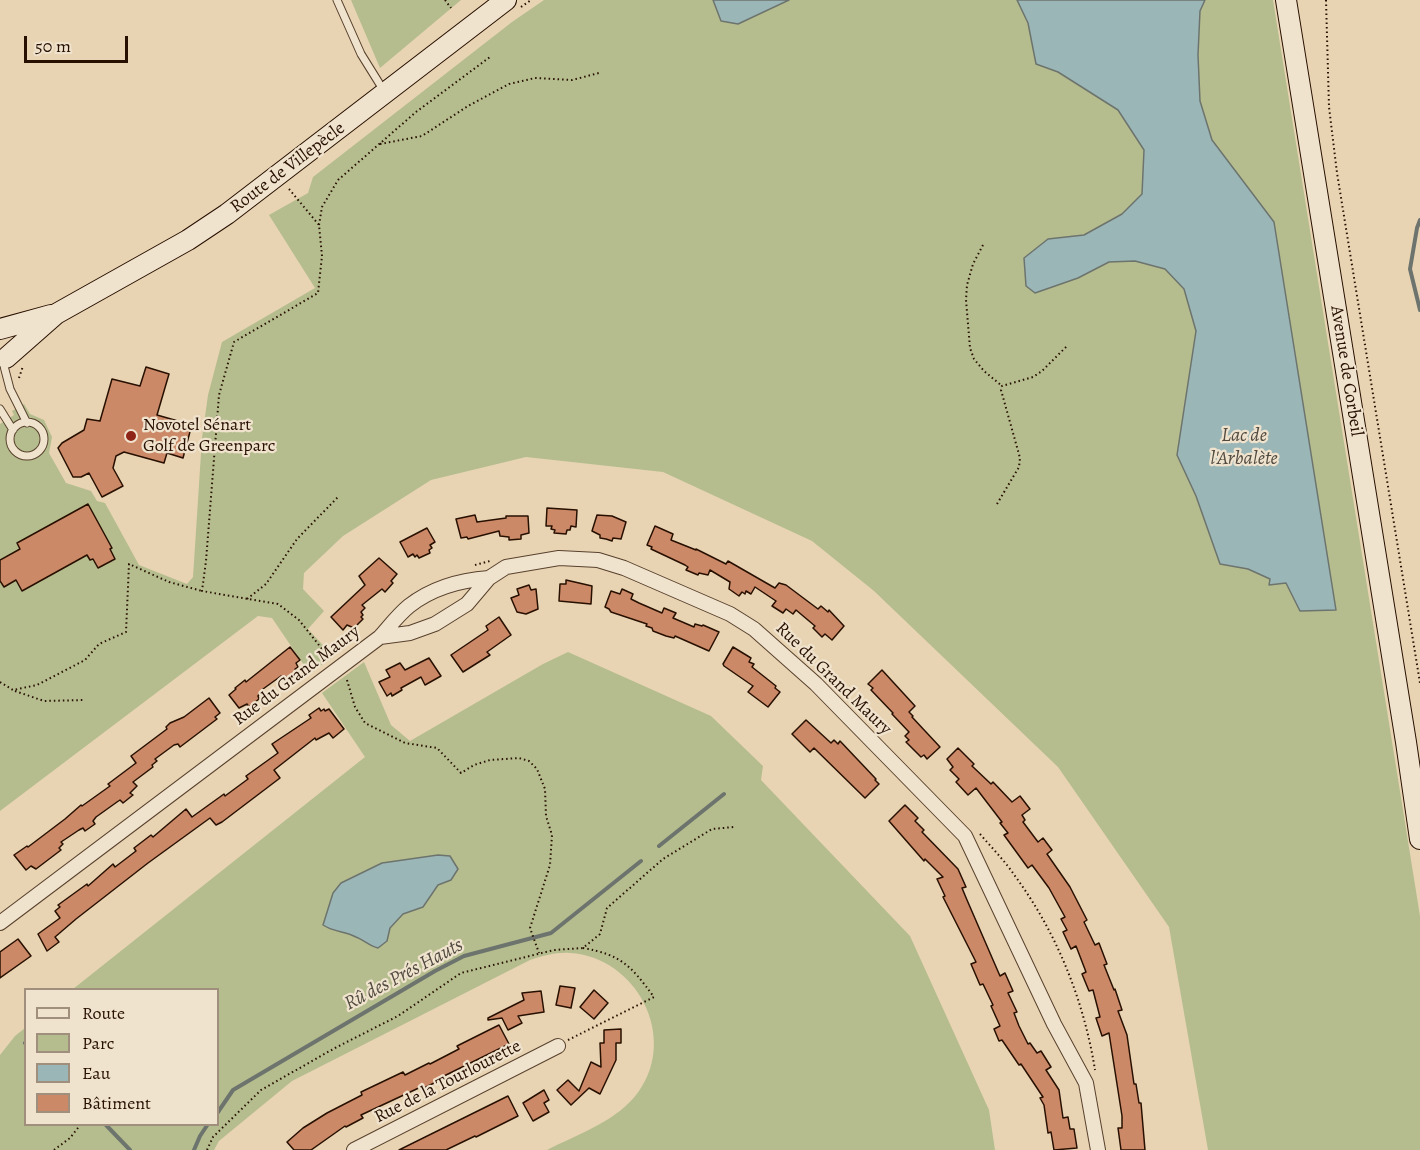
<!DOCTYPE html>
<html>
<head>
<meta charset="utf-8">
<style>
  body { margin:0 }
  #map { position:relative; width:1420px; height:1150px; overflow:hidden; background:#e8d4b3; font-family:Alegreya,serif }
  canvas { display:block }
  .legend { position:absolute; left:24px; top:988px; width:195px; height:138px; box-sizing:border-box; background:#f0e3ce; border:2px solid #a08f7c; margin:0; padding:8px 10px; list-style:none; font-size:18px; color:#281000 }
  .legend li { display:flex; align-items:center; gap:12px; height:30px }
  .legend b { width:30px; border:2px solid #a08f7c }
  .scale { position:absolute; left:24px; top:36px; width:104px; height:27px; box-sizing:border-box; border:3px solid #281000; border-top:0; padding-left:8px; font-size:18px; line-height:21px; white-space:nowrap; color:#281000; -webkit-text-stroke:4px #f0e3ce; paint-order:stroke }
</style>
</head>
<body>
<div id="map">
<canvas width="1420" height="1150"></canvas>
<ul class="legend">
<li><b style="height:8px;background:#f0e3ce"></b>Route</li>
<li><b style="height:16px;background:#b5bd8e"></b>Parc</li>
<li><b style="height:16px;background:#9bb6b7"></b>Eau</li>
<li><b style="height:16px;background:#cc8967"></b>Bâtiment</li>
</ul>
<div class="scale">50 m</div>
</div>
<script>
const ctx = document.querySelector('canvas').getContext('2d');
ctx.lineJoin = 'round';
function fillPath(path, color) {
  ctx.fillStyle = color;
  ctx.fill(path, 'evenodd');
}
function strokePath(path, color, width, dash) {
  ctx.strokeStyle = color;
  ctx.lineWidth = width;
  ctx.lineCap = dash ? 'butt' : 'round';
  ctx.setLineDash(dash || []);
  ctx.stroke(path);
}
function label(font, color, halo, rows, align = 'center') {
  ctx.font = font + ' Alegreya,serif';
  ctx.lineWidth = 4.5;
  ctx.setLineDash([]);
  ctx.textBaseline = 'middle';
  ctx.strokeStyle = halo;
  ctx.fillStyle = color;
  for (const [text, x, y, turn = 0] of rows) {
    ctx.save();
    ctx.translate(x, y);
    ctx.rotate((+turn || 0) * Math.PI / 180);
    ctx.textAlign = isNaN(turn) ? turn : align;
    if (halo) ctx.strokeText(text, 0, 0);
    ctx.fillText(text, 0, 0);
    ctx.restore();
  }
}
fillPath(new Path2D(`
  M351 0H461L380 68Z
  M544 0H1273L1420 916V1150H1208L1169 927 1058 767 874 591 812 541 663 472 526 457 431 480 343 536 304 573 303 589 324 611 308 629 333 656 310 674 272 618 258 616 0 811V424L14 415 12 411 24 404 30 414 44 420 52 437 49 453 66 483 91 491 97 501 105 503 139 565 187 584 193 577 202 438 208 395 222 342 315 288 269 215 308 193 313 177 512 22Z
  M568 652 711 716 763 766 761 780 910 936 989 1110 995 1150H547C578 1134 618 1121 639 1091 678 1036 636 957 570 953 556 952 543 956 530 960L292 1081 219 1141 214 1150H0V1055L15 1036 25 1028 26 1124H218V990L73 989 365 757 322 693 364 662 391 725 410 741 543 664Z`), '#b5bd8e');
const water = new Path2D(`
  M713 0H789L738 24 721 21Z
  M1017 0H1205L1200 11 1198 55 1200 101 1212 140 1274 222 1336 610 1300 611 1286 583 1269 585 1270 579 1248 569 1220 564 1196 496 1177 455 1196 331 1184 289 1165 269 1135 261 1109 262 1078 278 1035 293 1026 286 1024 258 1048 239 1084 235 1122 214 1142 194 1144 150 1118 110 1058 72 1036 64 1028 23Z
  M438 855 450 856 458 869 451 880 438 885 423 907 403 914 390 928 387 941 378 948C369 946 364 940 356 937 345 931 333 932 323 925L333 893 341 883 382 863Z`);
fillPath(water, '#9bb6b7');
strokePath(water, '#6d746e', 1.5);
strokePath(new Path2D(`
  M1420 220 1417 228 1410 269 1420 310
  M659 846 724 794
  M25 1043 26 1044
  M218 1112 233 1090 435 971 464 956 551 933 641 861
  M105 1124 130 1150
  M194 1150 200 1136 208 1124`), '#6d746e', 4);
const building = new Path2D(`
  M146 367 169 374 157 415 178 421V424L191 428 183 458 167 453 164 463 124 452 116 456 113 468 123 486 102 497 89 473 81 477H73L58 448 62 443 84 430 87 419 100 421 112 379 140 386Z
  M88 504 112 548 110 549 115 559 98 568 93 559 90 560 87 555 22 591 16 580 4 587 0 581V560L20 549 17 543Z
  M547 508 577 510 576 527 571 526 570 530H567L566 534 554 533 555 530 551 529 552 526H546Z
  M475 515 477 522 506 518V516H528L529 533 521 535V539L509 540V537L500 536 499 531 468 539 467 537 461 538 456 519Z
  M597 515 612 516 626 522 621 539 613 538 612 541 606 539 600 538V535L592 531Z
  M655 526 673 534 671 540 696 550V549L726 564 728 561 775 588 779 583 786 585 818 609 821 606 828 612 829 610 844 626 832 640 825 634 822 637 813 628 815 626 796 610 793 614 786 609 783 613 772 606 776 601 755 587 751 594 746 591 745 594 742 592 739 596 729 589 730 582 710 570 708 575 699 573 698 575 686 570 688 567 685 565 651 549 652 547 647 545Z
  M427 528 435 542 430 545 432 548 429 550 430 553 419 558 417 555 415 557 413 554 408 557 400 542Z
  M379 558 397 574 391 581 393 583 385 592 382 589 362 605 365 608 361 612 363 615 361 617 363 619 354 628 347 625 343 630 331 617 365 585 359 576Z
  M566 580 592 586 591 604 559 601 560 584H566Z
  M529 585 531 590 536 589 538 609 526 614 517 612 511 598 519 595 517 589Z
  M622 589 633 594 631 599 639 603 662 613 664 608 676 613 673 618 694 627 695 624 702 626 703 625 719 632 709 651 675 636 674 638 666 636 653 631 652 628 646 626 647 624 611 612 609 609 605 607 611 591 620 594Z
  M499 617 511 635 487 652 490 655 463 672 451 655 488 630 486 626Z
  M290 647 300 660 296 663 298 667 295 669 297 672 287 679 285 676 282 678 281 676 263 689 258 696 259 699 249 707 247 704 239 708 229 695 236 689 235 688 245 680 246 682Z
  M733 647 751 658 749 662 754 664 752 667 776 686 775 688 780 692 768 707 748 692 753 686 724 666 723 664Z
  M429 658 441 676 425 685 421 677 401 688 402 690 392 696 391 693 387 696 379 682 390 677 386 670 400 663 405 670Z
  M882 670 915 706 909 712 913 716 912 717 940 747 927 759 924 755 921 757 906 742 909 740 905 736 909 732 892 714 893 713 871 690 873 688 868 684Z
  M209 698 220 713 215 717 217 719 180 747 178 744 174 745 155 759 157 761 152 765 153 767 133 782 137 786 130 793 133 795 123 803 120 800 117 802 96 817 93 821 95 824 85 831 83 828 79 830 61 842 63 844 59 848 61 850 36 869 31 866 26 870 14 855 27 846 28 847 65 819 81 805 82 806 110 786 108 784 136 763 131 756 167 729 166 727 170 723 184 717Z
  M319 708 321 711 324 709 325 711 329 709 344 729 333 738 329 733 316 740 315 738 274 770 280 778 222 822 216 825 210 818 148 863 76 919 55 937 59 942 47 951 38 934 60 918 55 911 60 907 58 905 87 884 88 886 113 864 115 867 119 864 136 851 134 848 151 835 153 837 186 809 192 817 224 794 225 796 248 779 246 776 278 753 272 744 311 718 309 715Z
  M806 720 831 743 834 740 838 744 840 741 876 779 875 780 879 784 865 798 814 748 810 752 792 734Z
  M958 748 974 764 972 766 991 784 993 782 1012 802 1020 796 1030 809 1022 815 1025 820 1023 822 1038 842 1043 838 1052 850 1047 854 1070 887 1087 920 1084 922 1095 945 1099 943 1107 964 1104 965 1114 990 1115 989 1122 1010 1118 1011 1127 1035 1134 1084H1136L1139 1103H1141L1145 1150H1121L1118 1128H1122V1116L1109 1033 1102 1036 1096 1018 1100 1017 1093 990 1089 991 1082 974 1086 972 1076 946 1071 949 1063 932 1067 930 1061 919 1065 917 1049 888 1032 865 1028 868 1004 835 1008 833 1000 823 1002 822 976 788 968 795 956 782 959 779 950 770 953 767 947 759Z
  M905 805 918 818 915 821 924 830 922 832 958 869 966 887 962 888 967 900 1000 976 1005 973 1013 991 1008 993 1017 1012 1014 1013 1019 1026 1028 1044 1030 1043 1037 1053 1041 1051 1051 1067 1046 1070 1059 1090 1063 1118 1068 1117 1070 1129H1074L1077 1148 1054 1150 1051 1132 1048 1133 1044 1105 1040 1098 1043 1097 1021 1064 1019 1065 1002 1040 999 1041 994 1029 1000 1026 991 1006 993 1005 983 984 980 985 971 964 976 962 943 897 945 896 937 879 943 877 925 859 924 861 889 821Z
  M18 939 31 956 0 978V952Z
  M560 986 575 988 571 1008 556 1005Z
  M594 990 608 1003 594 1019 580 1007Z
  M541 991 544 1012 518 1016 522 1023 508 1030 502 1018 488 1020V1018L524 1000 522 993Z
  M499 1025 509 1044 442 1077 443 1079 432 1084 424 1088 423 1086 361 1115 363 1118 346 1127 345 1126 311 1150H294L287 1142 303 1128 327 1113 362 1095 361 1092 403 1072 405 1075 429 1063 430 1064 459 1049 457 1046Z
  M621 1029V1043H616V1060L600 1094 589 1088 571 1105 557 1090 568 1080 579 1091 591 1062 601 1067 600 1043H604V1030Z
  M544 1090 549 1100 544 1103 549 1112 533 1121 523 1103Z
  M508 1096 518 1116 476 1137 475 1136 446 1150H399Z`);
fillPath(building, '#cc8967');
strokePath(building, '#281000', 1.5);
const lane = new Path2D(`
  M337 0 361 54 384 91
  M4 366 10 389 27 423
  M0 409 13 430
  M10 439a17 17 0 1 1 34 0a17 17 0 1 1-34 0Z`);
const street = new Path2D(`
  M380 637C389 627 398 615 409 606 432 588 461 580 489 578
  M0 923 380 637 410 633 435 624 467 604 489 578 506 567 559 558 598 560 624 568 730 614 754 629 816 684 965 836 1054 1024 1086 1083 1098 1150
  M354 1150 558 1046`);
const secondary = new Path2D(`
  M1286 0 1406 742 1420 839
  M0 329 51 315
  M6 358 56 314 188 240 227 214 506 0`);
strokePath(lane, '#58412d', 9);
strokePath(street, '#58412d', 16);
strokePath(secondary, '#281000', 22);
strokePath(new Path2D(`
  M445 0 451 8
  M1326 0 1329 107 1337 173 1420 683
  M521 7 531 0
  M380 144 422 136 468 106 509 84 535 78 572 80 599 73
  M289 189 319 225 322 256 318 293 234 342 219 395 206 561 202 591 278 604 299 620 330 659
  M319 225 322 207 338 180 416 112 490 57
  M983 245 973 264 967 285 966 300 970 348 974 359 984 371 1002 386
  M19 378 23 366
  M997 504 1019 467 1020 458 1001 390 1002 386 1033 377 1042 371 1068 345
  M475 565 490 561
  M247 599 266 584 297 539 338 497
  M347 680 355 707 365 723 405 743 437 748 461 773 474 765 490 760 519 758 529 761 537 769 545 789 546 816 552 835 550 865 530 928 539 953
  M0 682 13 690 37 685 85 660 99 644 126 632 129 564 169 582 202 591
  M15 691 44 701 84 700
  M980 834C992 848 1005 861 1015 876 1057 933 1084 1001 1095 1070
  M568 1040 654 997C631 966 622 955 583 948
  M54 1150 70 1138 81 1124
  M207 1150 213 1137 261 1090 335 1048 398 1016 461 973 554 950 583 948 600 934 607 908 663 859 712 829 734 827`), '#281000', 2, [1.5, 3]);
strokePath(lane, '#f0e3ce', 7);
strokePath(street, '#f0e3ce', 14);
strokePath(secondary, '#f0e3ce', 20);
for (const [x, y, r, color] of [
  [131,436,6,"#8f2418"]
]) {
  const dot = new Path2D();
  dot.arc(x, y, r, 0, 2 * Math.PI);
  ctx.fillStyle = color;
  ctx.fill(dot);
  strokePath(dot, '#f0e3ce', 2);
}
label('18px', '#281000', '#f0e3ce', [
  ["Route de Villepècle",288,168,-37],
  ["Avenue de Corbeil",1346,371,81],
  ["Rue du Grand Maury",297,676,-37],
  ["Rue du Grand Maury",833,679,44],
  ["Rue de la Tourlourette",448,1082,-27]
]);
label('18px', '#281000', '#f0e3ce', [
  ["Novotel Sénart",143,426],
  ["Golf de Greenparc",143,447]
], 'left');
label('italic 20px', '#504a40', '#f0e3ce', [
  ["Lac de",1244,436],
  ["l'Arbalète",1244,459],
  ["Rû des Prés Hauts",404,975,-28]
]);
</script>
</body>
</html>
